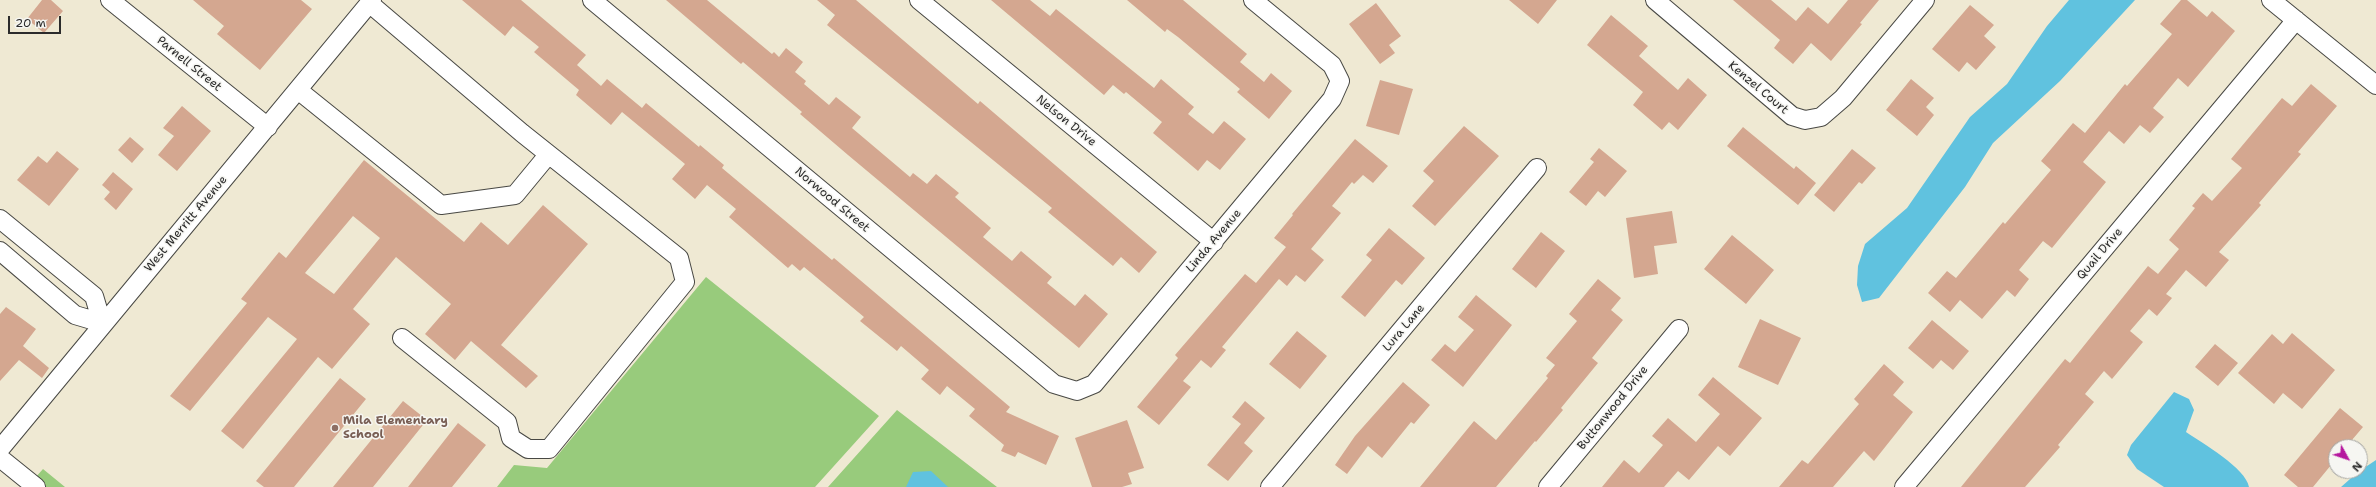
<!DOCTYPE html>
<html>
<head>
<meta charset="utf-8">
<style>
  body { margin:0 }
  #map { position:relative; width:2376px; height:487px; overflow:hidden; background:#efe9d3; font-family:"Shantell Sans",sans-serif }
  canvas { display:block }
  .north { position:absolute; left:2328px; top:439px; width:40px; height:40px; box-sizing:border-box; background:#f6f6f2; border:1px solid #a5a5a2; border-radius:50%; rotate:130deg; font-size:11px; font-weight:700; line-height:16px; text-align:center; color:#2b2b2b }
  .north::after { content:''; display:block; margin:auto; width:14px; height:18px; background:#b5179e; clip-path:polygon(50% 0,100% 100%,50% 72%,0 100%) }
  .scale { position:absolute; left:8px; top:16px; width:53px; height:18px; box-sizing:border-box; border:2px solid #2b2b2b; border-top:0; padding-left:5px; font-size:12px; line-height:14px; white-space:nowrap; color:#2b2b2b; -webkit-text-stroke:3px #f6f6f2; paint-order:stroke }
</style>
</head>
<body>
<div id="map">
<canvas width="2376" height="487"></canvas>
<div class="north">N</div>
<div class="scale">20 m</div>
</div>
<script>
const ctx = document.querySelector('canvas').getContext('2d');
ctx.lineJoin = 'round';
function fillPath(path, color) {
  ctx.fillStyle = color;
  ctx.fill(path, 'evenodd');
}
function strokePath(path, color, width, dash) {
  ctx.strokeStyle = color;
  ctx.lineWidth = width;
  ctx.lineCap = dash ? 'butt' : 'round';
  ctx.setLineDash(dash || []);
  ctx.stroke(path);
}
function label(font, color, halo, rows, align = 'center') {
  ctx.font = font + ' "Shantell Sans",sans-serif';
  ctx.lineWidth = 3;
  ctx.setLineDash([]);
  ctx.textBaseline = 'middle';
  ctx.strokeStyle = halo;
  ctx.fillStyle = color;
  for (const [text, x, y, turn = 0] of rows) {
    ctx.save();
    ctx.translate(x, y);
    ctx.rotate((+turn || 0) * Math.PI / 180);
    ctx.textAlign = isNaN(turn) ? turn : align;
    if (halo) ctx.strokeText(text, 0, 0);
    ctx.fillText(text, 0, 0);
    ctx.restore();
  }
}
fillPath(new Path2D(`
  M706 277 879 416 815 487H497L514 465 547 468Z
  M897 410 997 487H828Z
  M43 469 65 487H27Z`), '#98cb7c');
fillPath(new Path2D(`
  M2069 0H2135L2060 81 1993 143 1965 187 1879 298 1862 302 1857 285 1858 266 1865 244 1907 208 1970 117 2007 84 2047 26Z
  M2174 392 2189 399 2194 410 2186 432C2202 443 2246 468 2249 487H2164L2137 469 2127 455 2131 445Z
  M2376 460V487H2341L2358 472Z
  M931 471 948 487H906L913 472Z`), '#60c2df');
fillPath(new Path2D(`
  M42 0H51L63 11 44 33 27 19Z
  M193 0H301L312 9 260 70 217 34 224 26Z
  M462 0H521L586 55 577 65 601 86 607 79 642 108 646 103 699 147 700 145 724 165 722 168 832 260 834 258 1010 407 1006 412 1059 436 1046 465 1018 452 1015 457 1001 451 1004 445 969 416 975 409 947 386 940 395 921 379 929 370 901 346 897 351 860 321 864 317 804 267 800 271 792 264 788 268 729 217 736 209 707 185 695 199 672 179 685 164 622 112 611 125 576 95 579 90 534 52 539 47 513 26 505 36Z
  M666 0H707L772 54 774 52 779 57 786 48 803 62 795 72 806 81 804 84 829 105 836 97 861 117 852 128 910 177 913 173 927 184 936 174 959 193 955 197 991 228 983 237 1012 261 1021 251 1052 277 1047 283 1075 306 1085 294 1108 314 1079 348 848 155 800 114 802 112 743 62 741 64Z
  M817 0H856L978 104 980 101 1157 252 1139 273 1121 257 1113 266 1048 212 1052 208 827 25 835 15Z
  M991 0H1030L1050 16 1056 9 1154 88 1161 79 1194 107 1188 114 1213 134 1224 121 1246 139 1220 170 1207 160 1198 171 1153 133 1162 122 1126 92 1124 94 1113 85 1104 95Z
  M1127 0H1183L1247 54 1240 62 1264 82 1271 73 1292 91 1269 119 1237 92 1240 89 1178 37 1167 29 1165 32Z
  M1509 0H1557L1538 24Z
  M1733 0H1771L1796 21 1808 7 1828 24 1848 0H1879L1860 23 1862 24 1831 61 1811 43 1793 64 1774 48 1780 40Z
  M2181 0H2187L2207 17 2212 11 2235 31 2188 87 2178 78 2153 108 2164 117 2150 133 2140 125 2124 144 2109 131 2083 162 2106 182 2052 248 2043 241 2019 270 2029 279 2015 297 2007 290 1982 319 1960 300 1950 312 1928 293 1947 271 1956 278 2003 222 2005 224 2051 170 2041 161 2073 123 2085 133 2125 84 2127 86 2172 34 2160 24Z
  M1376 3 1401 36 1389 45 1395 53 1380 64 1349 24Z
  M1970 5 1994 25 1984 36 1996 47 1976 70 1967 62 1959 72 1932 49Z
  M1611 15 1648 46 1639 56 1678 90 1688 78 1707 95 1678 130 1669 122 1662 130 1633 105 1643 92 1587 45Z
  M1911 79 1934 98 1926 107 1934 115 1917 136 1886 110Z
  M1380 80 1413 89 1399 135 1366 126Z
  M2311 84 2337 106 2298 152 2301 154 2259 203 2261 205 2219 252 2229 260 2206 287 2186 270 2166 294 2172 298 2157 316 2149 309 2130 331 2143 342 2112 379 2104 371 2085 394 2094 402 2058 445 2060 447 2025 487H1961L2065 359 2070 363 2148 266 2158 274 2179 249 2169 240 2195 208 2192 206 2203 193 2212 201 2242 168 2231 159 2282 98 2292 106Z
  M182 106 211 131 177 171 158 155 174 136 163 128Z
  M1464 126 1499 156 1435 226 1412 206 1434 181 1423 171Z
  M1743 127 1794 169 1796 166 1816 183 1798 205 1727 146Z
  M130 137 144 149 132 163 118 150Z
  M1355 139 1388 166 1373 183 1363 175 1354 184 1352 182 1332 206 1341 213 1311 249 1324 260 1305 282 1296 275 1287 286 1279 279 1222 347 1226 350 1211 368 1201 360 1183 381 1191 387 1159 425 1137 407 1178 358 1175 355 1245 274 1256 283 1286 247 1274 238 1293 215 1292 214Z
  M1599 148 1627 171 1605 197 1598 191 1586 206 1569 192 1594 162 1590 159Z
  M1852 149 1876 168 1862 184 1859 182 1834 212 1814 195Z
  M57 151 79 169 49 206 17 180 38 156 47 163Z
  M364 160 464 242 481 222 508 245 543 205 588 244 501 345 538 376 526 388 471 341 455 360 425 334 451 304 396 257 353 309 370 324 332 369 318 357 243 449 221 431 297 339 268 317 190 411 170 396 247 303 241 299 279 252 286 258ZM353 216 380 238 334 294 305 273Z
  M113 172 133 189 116 210 104 199 110 192 102 185Z
  M1672 211 1677 243 1654 246 1658 274 1634 278 1626 218Z
  M1389 228 1425 258 1402 285 1396 280 1365 317 1341 297 1372 260 1366 255Z
  M1541 232 1565 251 1536 288 1512 269Z
  M1732 235 1774 270 1746 304 1704 269Z
  M1598 279 1621 298 1611 310 1623 320 1592 358 1598 363 1561 408 1563 410 1536 442 1535 441 1496 487H1420L1474 421 1496 440 1548 378 1546 376 1555 365 1546 358 1577 321 1569 314Z
  M1476 295 1512 325 1463 387 1431 360 1445 344 1455 352 1474 330 1458 317Z
  M6 307 36 329 23 346 49 368 42 378 19 360 0 381V314Z
  M1760 319 1801 338 1778 385 1738 367Z
  M1932 320 1969 351 1953 370 1941 360 1933 369 1908 348Z
  M1297 331 1327 356 1300 389 1269 364Z
  M2292 333 2335 370 2302 409 2283 393 2274 404 2238 373 2272 334 2283 344Z
  M2215 344 2238 363 2218 386 2195 367Z
  M1884 364 1904 382 1893 395 1913 412 1874 461 1864 451 1833 487H1779L1802 460 1808 464 1859 404 1854 399Z
  M1713 377 1762 418 1730 456 1718 446 1689 480 1678 471 1664 487H1602L1624 460 1639 473 1663 445 1652 436 1668 418 1696 442 1720 414 1698 395Z
  M340 378 366 399 294 487H264L256 481Z
  M1403 382 1430 405 1414 424 1411 422 1382 458 1368 446 1347 474 1335 465 1355 436Z
  M403 401 427 420 373 487H333Z
  M1245 401 1265 418 1244 443 1253 451 1228 481 1207 465 1241 424 1232 417Z
  M2340 408 2363 427 2346 447H2336V459L2313 487H2298L2284 475Z
  M1127 420 1144 468 1128 473 1132 484 1122 487H1092L1075 438Z
  M458 423 486 445 452 487H408Z`), '#d4a790');
const minor = new Path2D(`
  M110 0 268 127
  M592 0 1054 384 1077 391 1094 384 1332 99 1340 81 1332 65 1253 0
  M919 0 1214 242
  M1655 0 1792 116 1805 120 1821 117 1843 98 1925 0
  M2271 0 2376 85
  M369 3 522 133 679 258 685 282 549 449H528L511 438 507 422 402 338
  M298 90 441 205 515 195 548 155
  M0 219 94 296 102 323
  M0 251 75 315 102 323
  M0 449 372 0
  M0 458 36 487
  M1270 487 1537 168
  M1548 487 1679 329
  M1904 487 2296 20`);
strokePath(minor, '#484844', 20);
strokePath(minor, '#fff', 18);
for (const [x, y, r, color] of [
  [335,428,4,"#8d6e63"]
]) {
  const dot = new Path2D();
  dot.arc(x, y, r, 0, 2 * Math.PI);
  ctx.fillStyle = color;
  ctx.fill(dot);
  strokePath(dot, '#f6f6f2', 1.5);
}
label('12px', '#2b2b2b', '#f6f6f2', [
  ["Parnell Street",189,64,39],
  ["Kenzel Court",1758,88,40],
  ["Nelson Drive",1066,121,39],
  ["Norwood Street",832,200,40],
  ["West Merritt Avenue",186,224,-50],
  ["Linda Avenue",1214,241,-50],
  ["Quail Drive",2100,254,-50],
  ["Lura Lane",1404,328,-50],
  ["Buttonwood Drive",1613,408,-51]
]);
label('bold 12px', '#785e54', '#f6f6f2', [
  ["Mila Elementary",343,421],
  ["School",343,435]
], 'left');
</script>
</body>
</html>
